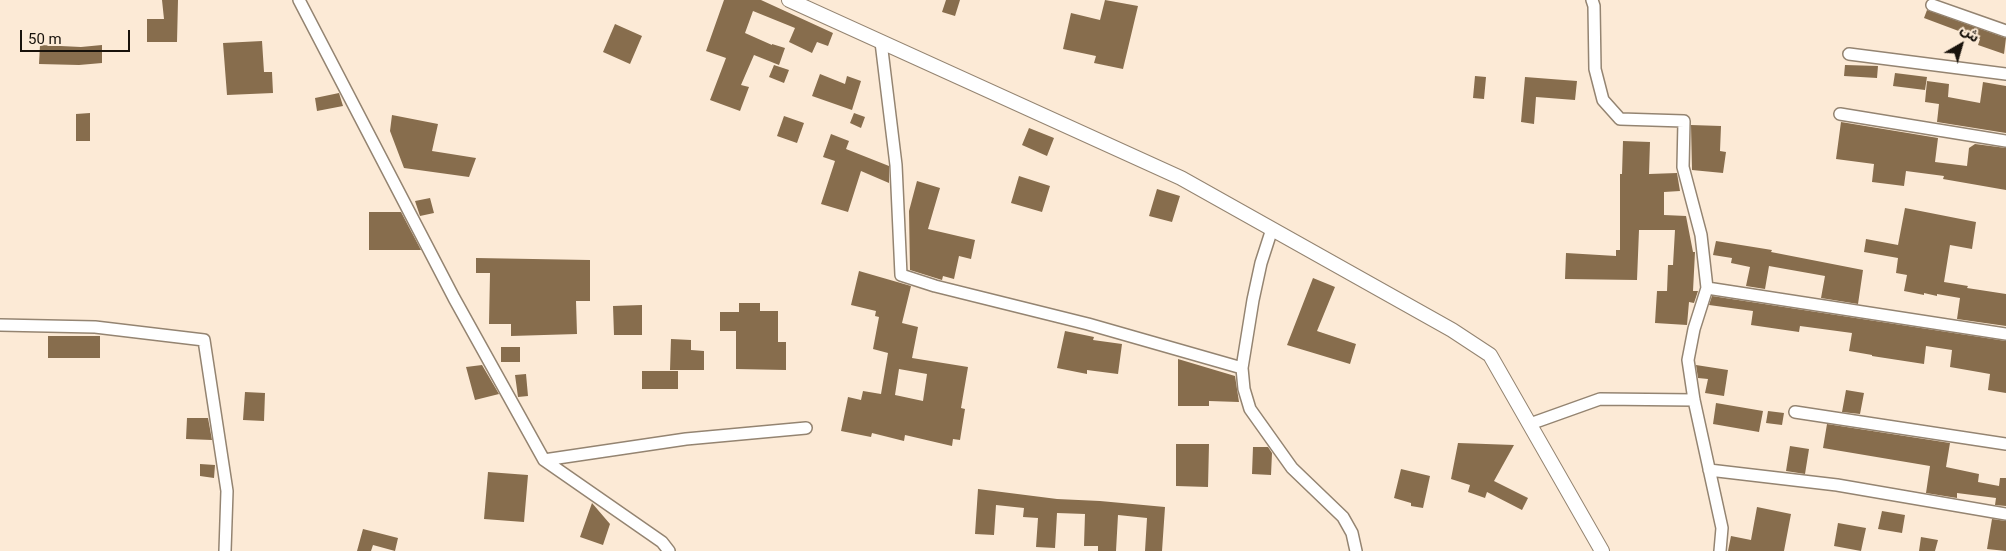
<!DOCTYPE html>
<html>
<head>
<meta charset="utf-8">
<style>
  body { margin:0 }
  #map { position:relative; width:2006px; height:551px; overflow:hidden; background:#fcead6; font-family:Roboto,"Noto Sans Arabic",sans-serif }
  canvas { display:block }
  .north { position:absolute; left:1936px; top:20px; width:50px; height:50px; -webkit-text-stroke:4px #fcead6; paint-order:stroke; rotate:38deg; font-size:14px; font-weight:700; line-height:20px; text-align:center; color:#18120b }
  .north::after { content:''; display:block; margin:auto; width:18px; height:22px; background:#18120b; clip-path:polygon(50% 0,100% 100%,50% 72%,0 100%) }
  .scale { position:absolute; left:20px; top:30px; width:110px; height:22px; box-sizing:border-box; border:2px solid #18120b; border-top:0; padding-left:6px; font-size:15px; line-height:18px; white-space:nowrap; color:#18120b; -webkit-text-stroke:4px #fcead6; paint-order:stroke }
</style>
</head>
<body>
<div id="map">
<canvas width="2006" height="551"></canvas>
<div class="north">ش</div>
<div class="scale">50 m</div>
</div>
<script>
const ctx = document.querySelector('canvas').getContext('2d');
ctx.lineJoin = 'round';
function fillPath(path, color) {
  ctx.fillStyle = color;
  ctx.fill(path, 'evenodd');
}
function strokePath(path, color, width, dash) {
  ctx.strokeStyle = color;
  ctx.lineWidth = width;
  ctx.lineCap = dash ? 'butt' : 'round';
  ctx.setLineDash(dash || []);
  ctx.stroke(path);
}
fillPath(new Path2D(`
  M162 0H178L177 42H147V19H164Z
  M724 0H761L833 33 828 46 817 42 812 53 789 42 795 28 753 11 745 33 772 45V44L785 48 779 65 754 55 741 85 749 87 740 111 710 100 726 58 706 51Z
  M946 0H960L955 16 942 12Z
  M1105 0 1138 6 1123 69 1094 63 1096 56 1063 49 1071 13 1100 20Z
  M1927 10 2006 38 2004 54 1978 45 1980 39 1924 18Z
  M615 24 642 36 630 64 603 52Z
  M262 41 264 72H272L273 93 227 95 223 43Z
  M40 45 81 47 102 45V63L79 65 39 64Z
  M774 65 789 70 784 83 769 77Z
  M1845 65 1878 66 1877 78 1844 76Z
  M1895 73 1927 77 1925 90 1893 86Z
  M820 74 845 84 847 76 861 81 852 110 812 96Z
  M1475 76 1486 77 1484 99 1473 98Z
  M1525 77 1577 81 1575 100 1536 97 1534 124 1521 122Z
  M1927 81 1949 84 1948 97 1980 103 1983 82 2006 86V133L1937 122 1939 104 1925 102Z
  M339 93 343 106 317 111 315 98Z
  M90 113V141H76V114Z
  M854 113 865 117 861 128 850 123Z
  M392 115 438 124 432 151 476 158 469 177 404 168 390 131Z
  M784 116 804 123 797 143 777 136Z
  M1841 122 1938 138 1935 162 1967 166 1969 148 1975 144 2006 148V190L1943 179 1944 176 1906 171 1904 186 1872 182 1874 164 1836 159Z
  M1691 125 1721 126 1720 151 1726 152 1723 173 1692 170Z
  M1029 128 1054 138 1047 156 1022 145Z
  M831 134 849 141 846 149 889 166V183L861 171 848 212 821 204 835 161 823 157Z
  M1623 141 1650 142 1649 174 1677 173 1680 191 1664 192V215L1686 216 1693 252H1695L1693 291H1698L1694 303 1689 302 1687 325 1655 323 1657 291H1667L1668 265H1673L1675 230H1639L1637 280 1565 279 1566 253 1616 256V250H1620V174H1622Z
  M1019 176 1050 186 1042 212 1011 203Z
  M917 181 940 188 928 229 975 240 971 259 959 256 954 279 943 276 942 280 910 270 909 211Z
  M1157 189 1180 196 1172 222 1149 216Z
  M430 198 434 213 420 216 415 201Z
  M1905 208 1976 222 1972 249 1950 245 1944 282 1968 286 1967 288 2006 294V326L1957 319 1960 298 1937 294V296L1924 293V295L1904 291 1907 275 1896 273 1898 258 1864 252 1866 239 1898 245Z
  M369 212H401L421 250H369Z
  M1716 241 1772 250 1771 252 1863 270 1858 304 1821 298 1825 276 1769 266 1765 289 1746 286 1750 267 1731 263 1732 258 1713 255Z
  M476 258 590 260V301H576L577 334 511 336V324H489L490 273H476Z
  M859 271 911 286 902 323 918 327 912 358 968 367 961 408 965 409 960 440 953 439 952 446 905 435 904 441 872 433 871 437 841 431 848 397 861 400 863 391 881 394 888 353 873 349 879 317 875 316 876 311 851 305ZM899 369 927 374 923 401 895 395Z
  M1313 278 1335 287 1317 331 1356 344 1350 364 1287 345Z
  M1712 296 2006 341V393L1988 390 1990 374 1950 367 1952 350 1926 346 1924 364 1872 356V355L1849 351 1852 333 1800 326 1799 332 1751 325 1753 311 1709 305Z
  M739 303H760V311H778V342H786V370L736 369V331H720V312H739Z
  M642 305V335H614L613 306Z
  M1065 331 1094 337 1093 340 1122 344 1118 374 1087 370V374L1057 368Z
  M48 336H100V358H48Z
  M671 339 691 340V350L704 351V370H670Z
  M501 347H520V362H501Z
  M1178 359 1235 376 1239 402 1209 401V406H1178Z
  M482 365 499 394 475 400 466 367Z
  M1696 365 1728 370 1724 396 1705 393 1708 379 1698 378Z
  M642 371H678V389H642Z
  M526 374 528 396 518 397 515 375Z
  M1846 390 1864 393 1860 414 1842 412Z
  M245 392 265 393 264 421 243 420Z
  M1716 403 1763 411 1759 432 1713 424Z
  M1768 411 1784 413 1782 425 1766 423Z
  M187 418H208L212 440 186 439Z
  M1827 424 1950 443 1946 467 1979 474 1978 482 1999 486 2000 478H2006V506L1995 505 1996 498 1957 493V498L1926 493 1930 466 1823 448Z
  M1458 443 1514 445 1494 481 1528 498 1522 510 1487 492 1485 498 1468 492 1470 485 1451 479Z
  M1176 444H1209L1208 487 1176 486Z
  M1790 446 1809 449 1805 474 1786 471Z
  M1253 447H1268L1272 453 1271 475 1252 474Z
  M200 464 215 465 214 478 200 476Z
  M1401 469 1430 476 1423 508 1411 506V503L1394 498Z
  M488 472 528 475 524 522 484 519Z
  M978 489 1057 499 1100 501 1165 507 1162 551H1145L1147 518 1118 515 1116 551H1098V546H1084L1085 514 1057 513 1055 548 1036 547 1038 518 1023 517 1024 508 996 505 994 535 975 534Z
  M592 503 610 524 603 545 580 537Z
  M1757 507 1791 514 1784 551H1728L1731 536 1751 540Z
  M1882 511 1905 515 1902 533 1878 529Z
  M1992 519 2006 521V551L1987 549Z
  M1838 523 1866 528 1861 551 1834 546Z
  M363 529 398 538 395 551 373 545 371 551H357Z
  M1921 537 1938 540 1935 551H1919Z`), '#876d4d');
const minor = new Path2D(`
  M299 0 454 298 544 460 662 542 669 551
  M1592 0 1594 6 1595 69 1603 100 1620 119 1684 121 1683 167 1701 235 1707 288 1694 329 1688 360 1694 400 1722 528 1720 551
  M1932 5 2006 31
  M881 42 896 165 901 275 935 286 1088 324 1242 368
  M1849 54 2006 74
  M1840 114 2006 141
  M1272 229 1261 263 1253 300 1242 368 1244 389 1250 409 1292 468 1343 517 1352 533 1356 551
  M1707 288 2006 334
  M0 325 95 327 204 340 227 491 225 551
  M1795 412 2006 444
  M1530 424 1600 399 1694 400
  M544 460 686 439 806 428
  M1709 470 1837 485 2006 514`);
const tertiary = new Path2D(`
  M789 0 1181 178 1452 330 1490 355 1602 551`);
strokePath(minor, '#948471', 14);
strokePath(tertiary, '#948471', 16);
strokePath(minor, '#fff', 11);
strokePath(tertiary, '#fff', 14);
</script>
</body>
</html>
